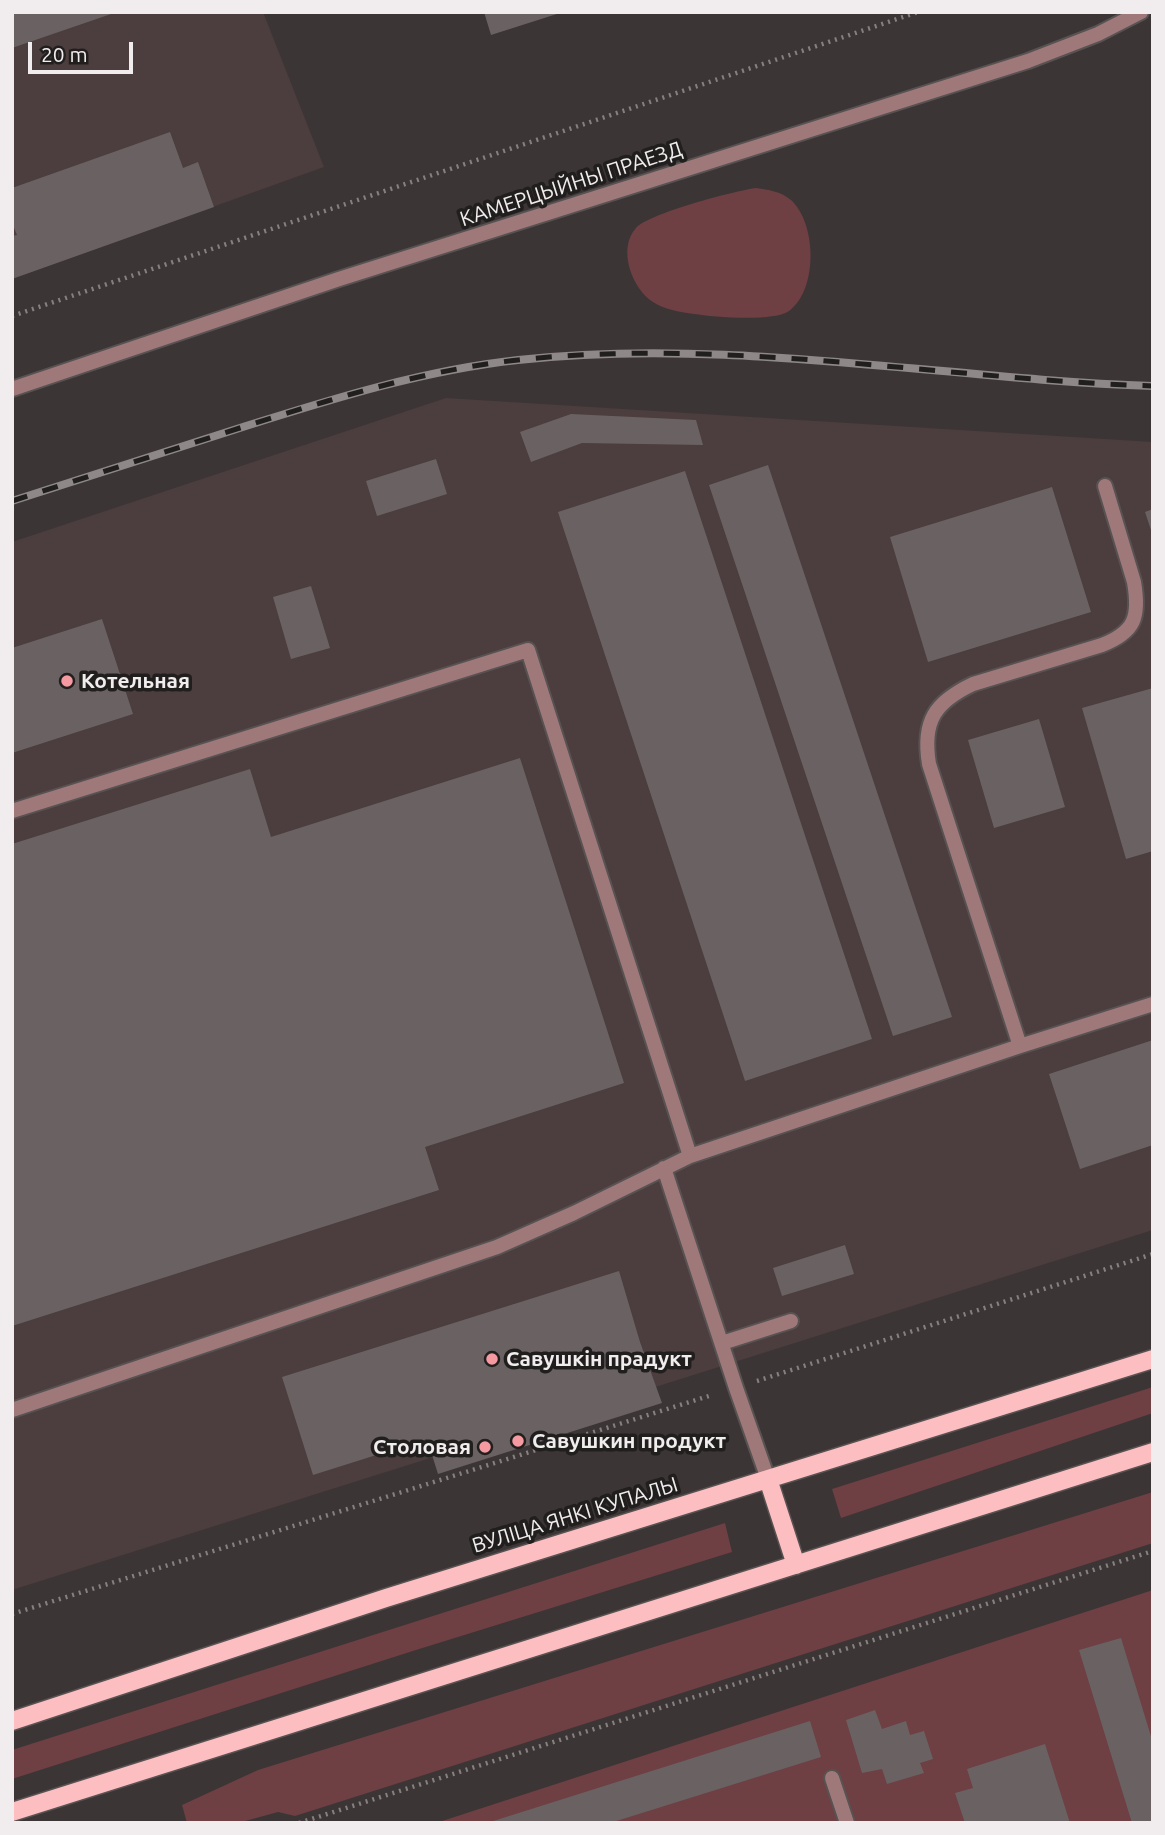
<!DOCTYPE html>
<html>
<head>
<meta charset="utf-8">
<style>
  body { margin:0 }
  #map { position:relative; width:1165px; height:1835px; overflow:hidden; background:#3c3535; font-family:Ubuntu,sans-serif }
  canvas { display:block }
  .frame { position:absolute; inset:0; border:14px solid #f1eced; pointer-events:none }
  .scale { position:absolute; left:28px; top:42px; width:105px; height:32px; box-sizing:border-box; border:4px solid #f1eced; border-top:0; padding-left:9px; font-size:21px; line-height:24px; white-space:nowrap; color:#f1eced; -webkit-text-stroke:5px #211e1e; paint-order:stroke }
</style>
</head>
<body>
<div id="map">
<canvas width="1165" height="1835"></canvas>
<div class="frame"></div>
<div class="scale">20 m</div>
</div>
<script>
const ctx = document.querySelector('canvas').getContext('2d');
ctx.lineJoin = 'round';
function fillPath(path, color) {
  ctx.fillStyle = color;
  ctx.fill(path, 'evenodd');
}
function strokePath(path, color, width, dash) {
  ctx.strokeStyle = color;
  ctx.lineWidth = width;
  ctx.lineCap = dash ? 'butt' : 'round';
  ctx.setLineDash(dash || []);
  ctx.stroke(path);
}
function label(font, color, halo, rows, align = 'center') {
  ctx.font = font + ' Ubuntu,sans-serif';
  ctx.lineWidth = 7;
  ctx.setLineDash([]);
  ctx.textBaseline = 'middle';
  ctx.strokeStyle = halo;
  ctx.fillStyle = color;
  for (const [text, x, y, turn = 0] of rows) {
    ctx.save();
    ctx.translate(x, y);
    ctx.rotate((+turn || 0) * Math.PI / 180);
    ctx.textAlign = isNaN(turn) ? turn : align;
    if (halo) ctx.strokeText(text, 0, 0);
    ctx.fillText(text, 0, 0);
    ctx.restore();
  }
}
fillPath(new Path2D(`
  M12 12H263L324 167 12 279Z
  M446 398 1153 442V1230L12 1590V542Z`), '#4c3d3e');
fillPath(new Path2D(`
  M756 188C769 190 780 191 791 200 817 224 818 290 789 311 774 322 713 317 694 314 681 312 665 310 653 302 632 289 617 248 636 228 650 213 734 191 756 188Z
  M1153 1387V1413L841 1518 832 1489Z
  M1153 1492V1543L295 1816 278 1812 238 1823H187L182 1805 258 1770Z
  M725 1523 732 1552 416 1650 12 1779V1750Z
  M1153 1590V1823H436Z`), '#6e3f43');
fillPath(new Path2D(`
  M12 12H114V13L12 48Z
  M484 12H560V13L491 35Z
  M170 132 183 168 198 162 214 207 12 279V236L17 235 12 223V188Z
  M571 414 696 420 703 445 582 443 531 462 520 432Z
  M436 459 447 494 377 516 366 481Z
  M768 465 952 1017 893 1036 709 485Z
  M685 471 872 1039 745 1081 558 512Z
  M1052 487 1091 612 928 662 890 537Z
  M1153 509V533H1152L1145 512Z
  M311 586 330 648 291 659 273 597Z
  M102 619 133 714 12 753V648Z
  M1153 688V851L1126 859 1082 708Z
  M1039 719 1065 807 994 828 968 740Z
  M520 758 624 1083 425 1147 439 1190 12 1326V844L250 769 271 837Z
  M1153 1040V1145L1080 1169 1049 1074Z
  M845 1245 854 1274 782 1296 773 1268Z
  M619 1271 640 1342 662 1403 438 1474 427 1439 313 1475 282 1377Z
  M1121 1638 1153 1743V1823H1132L1079 1650Z
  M875 1710 882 1729 906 1721 910 1735 924 1731 933 1759 920 1763 924 1773 887 1784 882 1769 862 1773 846 1720Z
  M810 1721 821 1757 610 1823H487Z
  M1045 1744 1070 1823H965L955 1793 973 1788 967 1769Z`), '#6a6262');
const service = new Path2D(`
  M12 811 528 650 690 1156 574 1213 497 1247 12 1410
  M1020 1046 929 764C922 721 935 702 973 684L1102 645C1135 632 1140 617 1134 582L1105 486
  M690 1156 1020 1046 1153 1004
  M664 1168 736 1388 768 1479
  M722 1343 791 1321
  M832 1778 847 1823`);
const minor = new Path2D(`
  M12 389 339 279 1028 61 1098 34 1141 12`);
const primary = new Path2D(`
  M768 1479 796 1565
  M12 1721 386 1598 1153 1359
  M12 1812 1153 1452`);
strokePath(service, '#595252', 18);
strokePath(minor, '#595252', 18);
strokePath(primary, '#595252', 21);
strokePath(new Path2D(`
  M12 316 918 12
  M757 1381 1153 1254
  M12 1614 712 1395
  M299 1823 1153 1551`), '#878081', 4.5, [2, 5]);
strokePath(service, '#9f797a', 14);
strokePath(minor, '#9f797a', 14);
strokePath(primary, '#fcbec0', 18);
const rail = new Path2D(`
  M12 501C90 476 168 451 246 426 335 398 425 370 518 360 729 337 942 379 1153 386`);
strokePath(rail, '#8e8888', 8);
strokePath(rail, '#211e1e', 5, [16]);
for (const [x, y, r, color] of [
  [67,681,7,"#f49aa0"],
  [492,1359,7,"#f49aa0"],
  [518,1441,7,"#f49aa0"],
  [485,1447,7,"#f49aa0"]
]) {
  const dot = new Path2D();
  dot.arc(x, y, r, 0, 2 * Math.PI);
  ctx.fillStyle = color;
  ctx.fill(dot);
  strokePath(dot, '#211e1e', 2.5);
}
label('21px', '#f1eced', '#211e1e', [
  ["КАМЕРЦЫЙНЫ ПРАЕЗД",571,184,-18],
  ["ВУЛІЦА ЯНКІ КУПАЛЫ",575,1515,-17]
]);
label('bold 21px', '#f1eced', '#211e1e', [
  ["Котельная",81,681],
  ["Савушкін прадукт",506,1359],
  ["Савушкин продукт",532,1441],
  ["Столовая",471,1447,"right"]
], 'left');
</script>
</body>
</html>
